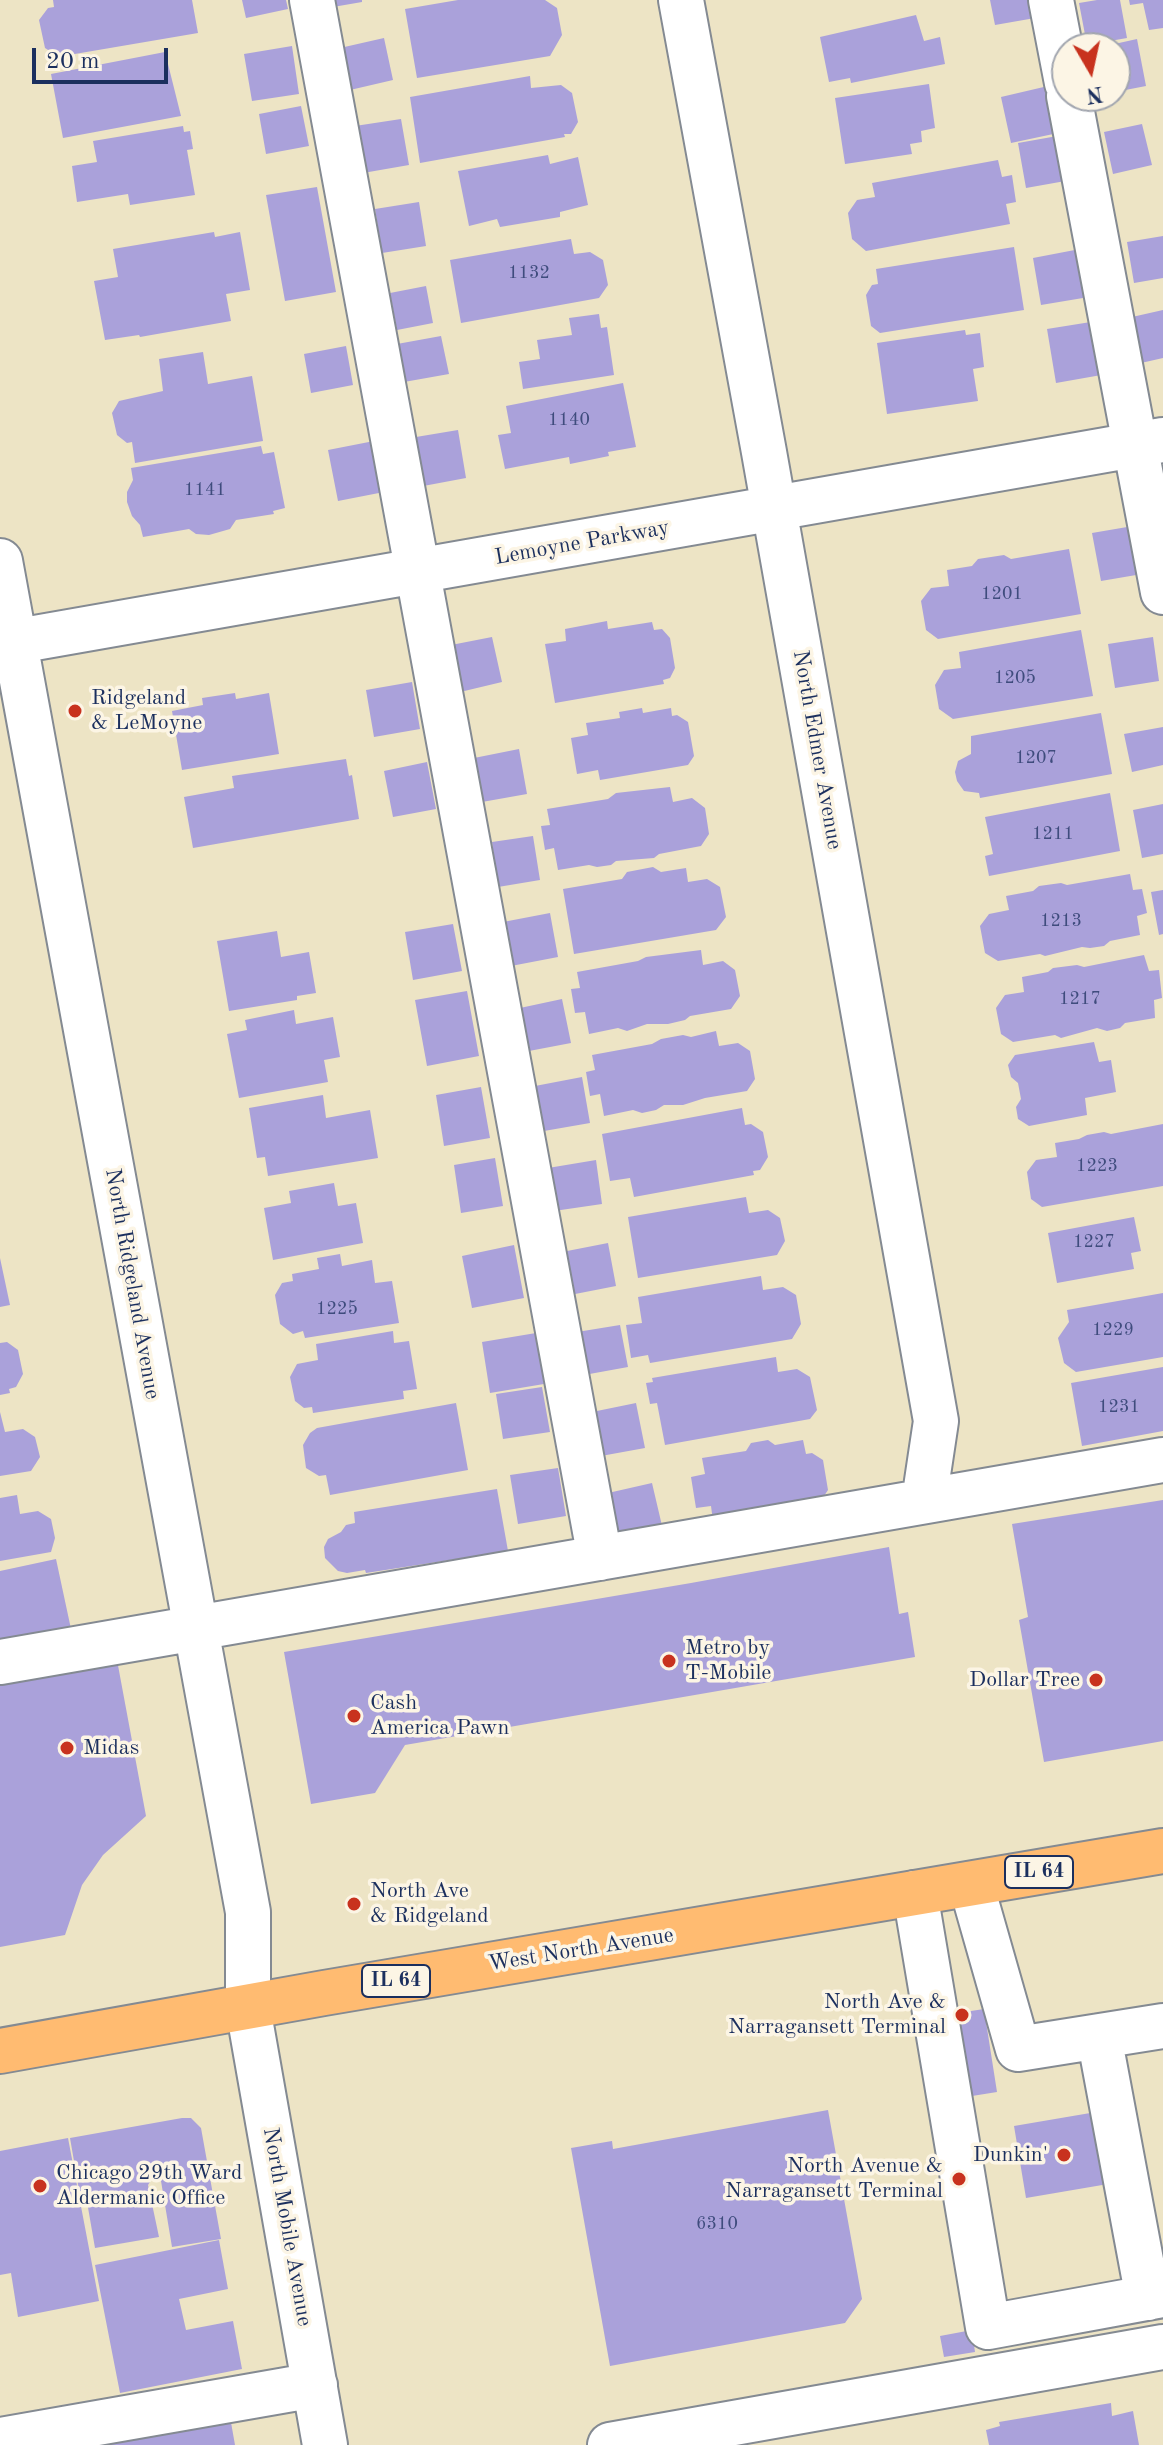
<!DOCTYPE html>
<html>
<head>
<meta charset="utf-8">
<style>
  body { margin:0 }
  #map { position:relative; width:1163px; height:2445px; overflow:hidden; background:#ede4c5; font-family:"Old Standard TT",serif }
  canvas { display:block }
  .north { position:absolute; left:1051px; top:32px; width:80px; height:80px; box-sizing:border-box; background:#fcf5e5; border:2px solid #a2a6af; border-radius:50%; rotate:171deg; font-size:22px; font-weight:700; line-height:32px; text-align:center; color:#1b2f5e }
  .north::after { content:''; display:block; margin:auto; width:28px; height:36px; background:#c8321e; clip-path:polygon(50% 0,100% 100%,50% 72%,0 100%) }
  .scale { position:absolute; left:32px; top:48px; width:136px; height:36px; box-sizing:border-box; border:4px solid #1b2f5e; border-top:0; padding-left:10px; font-size:24px; line-height:28px; white-space:nowrap; color:#1b2f5e; -webkit-text-stroke:6px #fcf5e5; paint-order:stroke }
</style>
</head>
<body>
<div id="map">
<canvas width="1163" height="2445"></canvas>
<div class="north">N</div>
<div class="scale">20 m</div>
</div>
<script>
const ctx = document.querySelector('canvas').getContext('2d');
ctx.lineJoin = 'round';
function fillPath(path, color) {
  ctx.fillStyle = color;
  ctx.fill(path, 'evenodd');
}
function strokePath(path, color, width, dash) {
  ctx.strokeStyle = color;
  ctx.lineWidth = width;
  ctx.lineCap = dash ? 'butt' : 'round';
  ctx.setLineDash(dash || []);
  ctx.stroke(path);
}
function label(font, color, halo, rows, align = 'center') {
  ctx.font = font + ' "Old Standard TT",serif';
  ctx.lineWidth = 7;
  ctx.setLineDash([]);
  ctx.textBaseline = 'middle';
  ctx.strokeStyle = halo;
  ctx.fillStyle = color;
  for (const [text, x, y, turn = 0] of rows) {
    ctx.save();
    ctx.translate(x, y);
    ctx.rotate((+turn || 0) * Math.PI / 180);
    ctx.textAlign = isNaN(turn) ? turn : align;
    if (halo) ctx.strokeText(text, 0, 0);
    ctx.fillText(text, 0, 0);
    ctx.restore();
  }
}
fillPath(new Path2D(`
  M53 0H192L198 33 63 56V54L56 55 45 48 39 20 48 8 54 7Z
  M242 0H286L288 9 246 18Z
  M332 0H362V2L333 7Z
  M458 0H545L557 8 562 35 550 56 417 78 405 9Z
  M990 0H1032L1035 18 995 25Z
  M1097 0H1120L1127 38 1087 45 1079 3Z
  M1129 0H1163V28L1149 30 1143 3 1130 5Z
  M916 15 924 41 940 37 945 64 851 83 850 78 829 82 820 37Z
  M384 38 393 80 350 90 340 48Z
  M1137 39 1146 86 1115 92V48L1101 47Z
  M292 46 299 94 252 101 244 54Z
  M165 52 181 116 63 138 51 74Z
  M530 76 531 88 561 85 572 93 578 122 571 134H564L565 137 420 163 410 97Z
  M929 84 935 128 921 131 922 142 910 144 912 154 845 164 835 98Z
  M1048 86 1058 133 1011 143 1001 97Z
  M301 106 309 146 266 154 259 114Z
  M401 119 409 165 363 173 355 126Z
  M1142 124 1152 165 1113 174 1104 132Z
  M183 126 184 132 190 131 193 149 187 150 195 195 130 205 128 194 77 202 72 166 97 162 93 141Z
  M1063 135 1071 180 1026 188 1018 143Z
  M548 155 550 164 578 157 588 205 560 212V217L500 227 497 219 469 226 458 171Z
  M998 160 1002 177 1012 175 1016 202 1006 204 1010 224 866 251 852 239 848 213 857 200 875 197 872 183Z
  M317 187 336 292 285 301 266 195Z
  M419 202 426 246 382 253 375 209Z
  M214 232 215 237 240 232 250 290 226 294 231 321 140 337 139 335 105 340 94 281 118 277 113 249Z
  M1163 236V278L1134 283 1127 242Z
  M571 239 574 254 590 252 603 260 608 285 599 298 461 323 450 260Z
  M1014 247 1024 310 880 333 871 326 866 295 872 285 878 284 876 269Z
  M1080 249 1089 297 1041 305 1033 258Z
  M426 286 433 323 397 330 390 293Z
  M1163 310V358L1141 363 1132 317Z
  M599 314 601 328 607 327 614 375 523 389 519 362 540 359 537 340 572 335 569 318Z
  M1097 321 1107 374 1056 383 1047 329Z
  M965 330 966 335 980 333 984 367 973 369 978 401 887 414 877 343Z
  M441 336 449 374 404 382 397 344Z
  M346 346 353 385 311 393 304 354Z
  M203 352 208 384 252 376 263 441 135 463 132 442 127 443 117 435 112 413 119 401 163 391 159 359Z
  M623 383 636 447 608 452 609 456 570 464 569 457 505 469 498 435 511 433 506 406Z
  M458 430 466 478 418 487 410 438Z
  M374 441 384 492 338 501 328 450Z
  M261 446 263 454 274 452 285 508 273 511 274 514 236 520 230 529 209 535 196 534 189 529 143 537 140 525 132 516 127 502V492L133 480 131 468Z
  M1133 526 1142 574 1101 581 1092 533Z
  M1069 549 1081 614 938 639 926 630 921 601 931 588 949 586 947 570 972 566 978 559 1004 555 1011 559Z
  M607 621 608 629 652 622 654 630 662 629 670 638 675 668 670 678 663 680 664 684 555 703 545 644 566 641 565 629Z
  M1081 630 1093 696 953 719 939 709 935 685 944 670 961 668 959 652Z
  M492 637 502 682 456 693 446 646Z
  M1153 637 1159 681 1115 688 1108 644Z
  M412 682 420 729 374 737 366 690Z
  M235 693 236 699 269 693 279 754 182 770 172 711 203 705 202 698Z
  M642 708 643 713 671 708 672 716 677 715 688 722 694 756 688 765 600 780 598 770 577 774 571 738 588 735 586 723 620 718 619 712Z
  M1101 713 1112 774 980 798 979 793 964 791 957 781 955 772 958 761 971 754V736Z
  M1163 727V765L1132 772 1124 734Z
  M519 749 527 794 482 802 474 758Z
  M346 759 349 776 352 775 359 819 193 848 184 797 234 788 232 776Z
  M427 762 436 809 393 817 384 771Z
  M670 787 673 802 692 798 705 808 709 834 701 846 659 854 654 858 616 861 611 865 597 867 589 865 558 870 554 848 545 850 541 826 550 825 547 809 608 799 616 793Z
  M1110 793 1120 851 989 876 985 856 993 854 985 817Z
  M1163 804V854L1142 858 1133 810Z
  M533 836 540 880 498 887 492 842Z
  M653 867 661 872 686 868 688 882 707 879 720 887 726 917 716 930 574 954 563 889 622 879 627 872Z
  M1130 874 1133 890 1142 889 1147 913 1137 916 1140 935 1110 941 1104 946 1090 948 1082 947 1045 956 1040 954 998 961 985 953 980 926 989 914 1009 910 1006 896 1033 891 1039 886 1061 883 1067 885Z
  M1163 890V934L1159 935 1151 892Z
  M550 913 558 957 511 966 503 922Z
  M453 924 462 971 413 980 405 932Z
  M277 931 281 957 309 952 316 993 297 996V1000L229 1011 217 941Z
  M701 950 703 965 723 961 735 970 740 996 731 1009 690 1016 685 1020 668 1024H647L627 1031 618 1028 589 1034 585 1012 575 1013 571 989 580 988 577 972 638 961 646 957Z
  M1144 955 1149 971 1159 970 1162 998 1154 1000 1155 1018 1125 1023 1120 1028 1107 1031 1097 1028 1061 1038 1055 1035 1013 1042 1001 1034 996 1008 1005 995 1024 992 1022 977 1048 972 1053 968 1077 965 1084 967Z
  M467 991 479 1056 427 1066 415 1000Z
  M562 999 571 1043 529 1051 520 1008Z
  M294 1010 296 1024 333 1017 340 1057 324 1060 328 1082 239 1098 227 1034 247 1030 245 1020Z
  M716 1031 719 1046 738 1043 750 1051 755 1079 747 1091 705 1098 683 1105H664L656 1110 642 1113 633 1110 604 1116 600 1094 590 1096 586 1072 595 1070 592 1055 652 1044 661 1039 683 1035 691 1037Z
  M1094 1042 1099 1062 1111 1060 1116 1092 1085 1098 1087 1115 1029 1126 1018 1119 1016 1107 1021 1099 1018 1083 1011 1077 1008 1065 1015 1055Z
  M582 1077 590 1123 544 1131 535 1086Z
  M481 1087 490 1138 444 1146 436 1095Z
  M323 1095 326 1118 370 1110 378 1158 268 1176 265 1157 257 1158 249 1108Z
  M742 1108 745 1125 751 1124 763 1132 768 1157 760 1170 753 1171 754 1175 634 1197 630 1178 610 1181 602 1134Z
  M1163 1124V1186L1042 1207 1031 1199 1027 1172 1036 1160 1057 1157 1055 1143 1079 1139 1087 1135 1104 1132 1111 1134Z
  M495 1158 503 1206 461 1213 454 1165Z
  M596 1160 602 1204 554 1211 548 1168Z
  M334 1183 338 1206 356 1203 363 1243 273 1260 264 1208 291 1203 289 1191Z
  M746 1197 749 1213 768 1210 780 1218 785 1241 777 1255 638 1278 628 1217Z
  M1134 1217 1141 1251 1131 1253 1134 1269 1057 1283 1048 1233Z
  M608 1243 616 1286 570 1295 562 1252Z
  M514 1245 524 1298 472 1308 462 1256Z
  M340 1254 342 1266 372 1260 375 1283 392 1281 399 1323 305 1338 303 1331 293 1334 280 1324 275 1295 282 1283 293 1281 292 1274 319 1269 317 1258Z
  M0 1258 10 1305 0 1307Z
  M761 1276 763 1290 783 1287 796 1295 801 1324 792 1339 650 1363 648 1355 631 1358 626 1325 642 1323 638 1297Z
  M1163 1293V1357L1076 1372 1064 1363 1058 1338 1069 1322 1067 1310Z
  M620 1325 628 1367 584 1375 577 1332Z
  M393 1331 394 1343 409 1341 417 1389 403 1391 404 1399 313 1413 312 1407 304 1408 295 1401 290 1377 297 1364 318 1360 316 1344Z
  M536 1333 544 1384 490 1393 482 1342Z
  M7 1342 18 1350 23 1374 16 1387 9 1389 10 1393 0 1395V1343Z
  M776 1357 778 1372 797 1369 810 1377 817 1410 810 1419 665 1445 657 1403 650 1404 646 1383 653 1382 652 1378Z
  M1163 1367V1431L1082 1446 1071 1383Z
  M542 1387 550 1432 503 1439 496 1394Z
  M456 1403 468 1470 330 1495 326 1475 319 1476 306 1468 303 1445 310 1433 317 1428Z
  M636 1403 645 1448 601 1456 592 1412Z
  M0 1412 5 1432 23 1429 35 1437 40 1457 31 1471 0 1476Z
  M768 1440 775 1445 803 1440 806 1454 812 1453 823 1460 828 1490 820 1502 713 1521 711 1506 696 1508 691 1477 705 1474 702 1458 746 1451 751 1443Z
  M558 1468 566 1516 518 1524 510 1475Z
  M652 1483 663 1530 619 1540 608 1493Z
  M497 1489 508 1551 366 1573 365 1570 347 1573 338 1571 325 1558 324 1547 328 1539 341 1532 346 1525 355 1523 354 1512Z
  M17 1495 20 1514 38 1511 51 1519 55 1538 51 1552 0 1561V1498Z
  M1163 1500V1741L1044 1762 1019 1620 1028 1617 1012 1524Z
  M889 1547 899 1614 908 1612 915 1657 405 1745 375 1793 311 1804 284 1652 691 1583Z
  M56 1559 71 1629 0 1644V1571Z
  M117 1660 146 1816 103 1855 82 1885 65 1935 0 1947V1680Z
  M984 2009 997 2092 972 2096 958 2013Z
  M828 2110 862 2299 845 2323 610 2366 571 2148 612 2141 613 2149Z
  M1102 2111 1114 2183 1026 2198 1014 2126Z
  M182 2118H191L201 2128 221 2239 172 2247 160 2175 153 2177 148 2185 159 2237 95 2248 86 2196 79 2190 70 2138Z
  M68 2138 99 2301 18 2317 11 2273 0 2275V2151Z
  M219 2240 228 2289 179 2299 186 2330 233 2321 242 2369 120 2393 95 2265Z
  M972 2330 975 2352 944 2357 940 2336Z
  M1111 2403 1112 2416 1133 2411 1139 2445H989L986 2430 1000 2426 999 2422Z
  M229 2411 235 2445H102L100 2433Z`), '#aaa1da');
const minor = new Path2D(`
  M312 0 600 1558
  M681 0 764 452 936 1421 924 1501
  M1051 0 1067 83
  M1069 96 1163 592
  M0 561 248 1912V2008L325 2445
  M0 644 1163 440
  M0 1662 1163 1460
  M971 1884 1018 2049 1163 2026
  M915 1893 988 2327 1163 2295
  M1099 2036 1148 2298
  M0 2440 315 2385
  M610 2445 1163 2347`);
const major = new Path2D(`
  M0 2051 324 1993 1163 1851`);
strokePath(minor, '#848a92', 48);
strokePath(major, '#848a92', 48);
strokePath(minor, '#fff', 44);
strokePath(major, '#ffbb71', 44);
for (const [x, y, r, color] of [
  [75,711,8,"#c8321e"],
  [669,1661,8,"#c8321e"],
  [1096,1680,8,"#c8321e"],
  [354,1716,8,"#c8321e"],
  [67,1748,8,"#c8321e"],
  [354,1904,8,"#c8321e"],
  [962,2015,8,"#c8321e"],
  [1064,2155,8,"#c8321e"],
  [959,2179,8,"#c8321e"],
  [40,2186,8,"#c8321e"]
]) {
  const dot = new Path2D();
  dot.arc(x, y, r, 0, 2 * Math.PI);
  ctx.fillStyle = color;
  ctx.fill(dot);
  strokePath(dot, '#fcf5e5', 3);
}
label('18px', '#3f4c7d', null, [
  ["1132",529,273],
  ["1140",569,420],
  ["1141",205,490],
  ["1201",1002,594],
  ["1205",1015,678],
  ["1207",1036,758],
  ["1211",1053,834],
  ["1213",1061,921],
  ["1217",1080,999],
  ["1223",1097,1166],
  ["1227",1094,1242],
  ["1225",337,1309],
  ["1229",1113,1330],
  ["1231",1119,1407],
  ["6310",717,2224]
]);
for (const [x, y, w] of [
  [1039,1872,68],
  [396,1981,68]
]) {
  const box = new Path2D();
  box.roundRect(x - w / 2, y - 16, w, 32, 6);
  ctx.fillStyle = '#fcf5e5';
  ctx.fill(box);
  strokePath(box, '#1b2f5e', 2);
}
label('bold 20px', '#1b2f5e', null, [
  ["IL 64",1039,1872],
  ["IL 64",396,1981]
]);
label('22px', '#1b2f5e', '#fcf5e5', [
  ["Lemoyne Parkway",582,543,-10],
  ["North Edmer Avenue",817,750,80],
  ["North Ridgeland Avenue",132,1284,80],
  ["West North Avenue",581,1950,-9],
  ["North Mobile Avenue",287,2227,80]
]);
label('22px', '#1b2f5e', '#fcf5e5', [
  ["Ridgeland",91,698],
  ["& LeMoyne",91,723],
  ["Metro by",685,1648],
  ["T-Mobile",685,1673],
  ["Dollar Tree",1080,1680,"right"],
  ["Cash",370,1703],
  ["America Pawn",370,1728],
  ["Midas",83,1748],
  ["North Ave",370,1891],
  ["& Ridgeland",370,1916],
  ["North Ave &",946,2002,"right"],
  ["Narragansett Terminal",946,2027,"right"],
  ["Dunkin'",1048,2155,"right"],
  ["North Avenue &",943,2166,"right"],
  ["Narragansett Terminal",943,2191,"right"],
  ["Chicago 29th Ward",56,2173],
  ["Aldermanic Office",56,2198]
], 'left');
</script>
</body>
</html>
